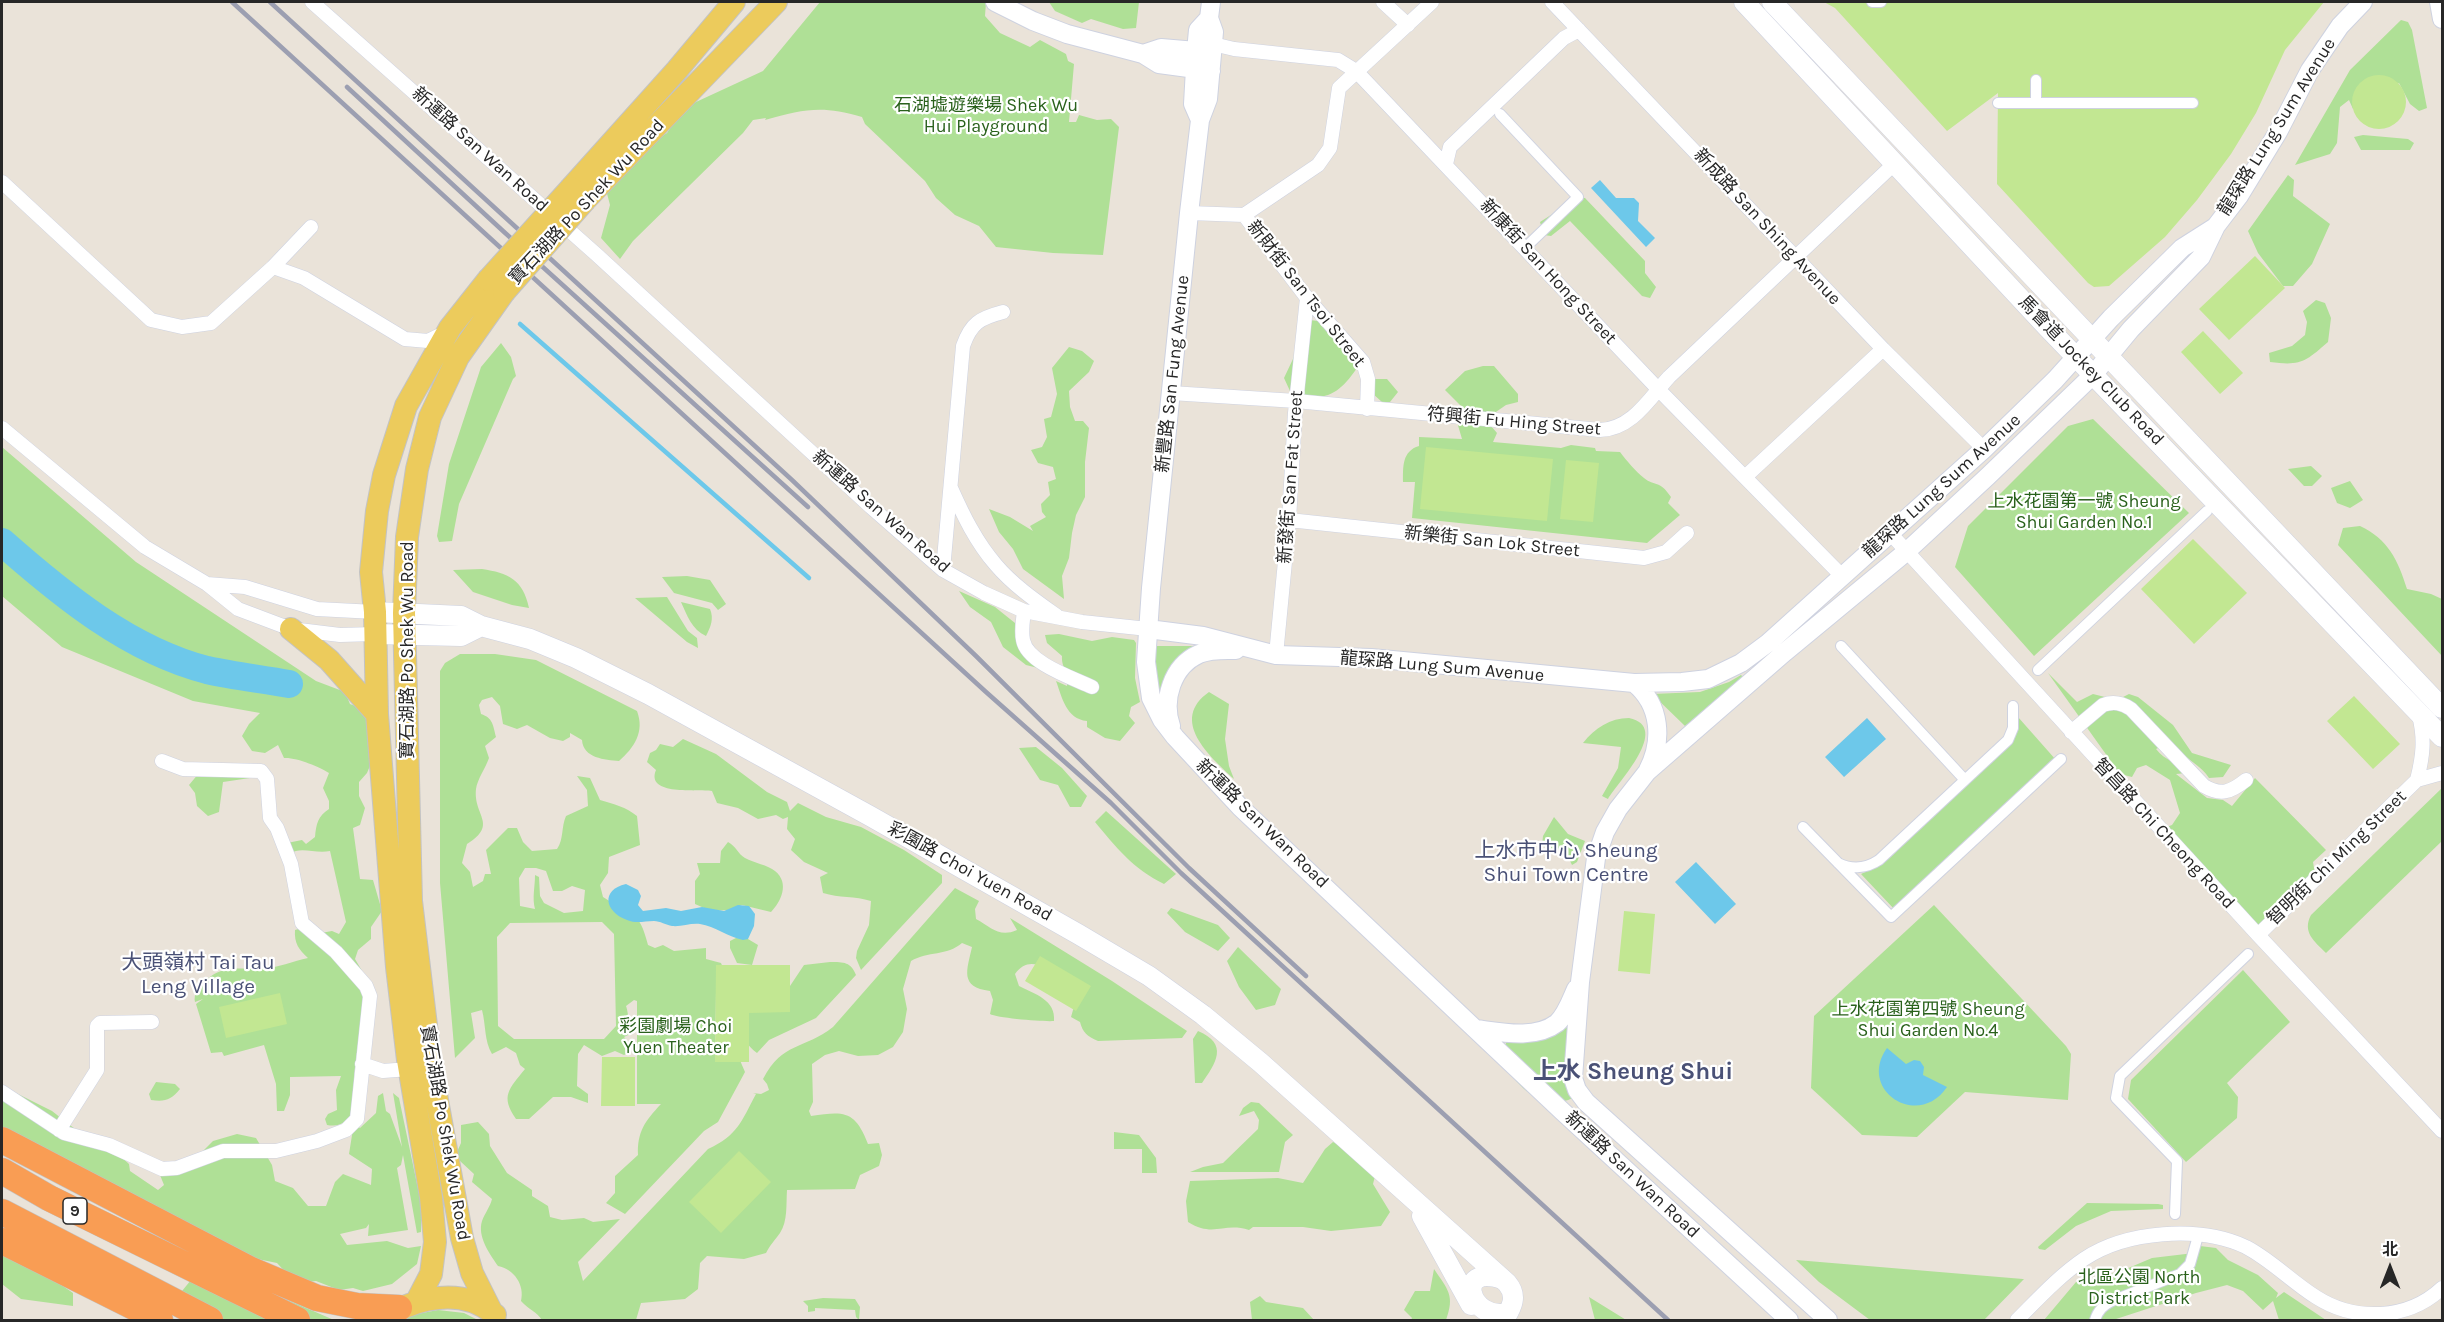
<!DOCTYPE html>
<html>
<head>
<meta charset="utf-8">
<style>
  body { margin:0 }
  #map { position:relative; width:2444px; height:1322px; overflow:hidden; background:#eae3d9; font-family:Karla,"Noto Sans SC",sans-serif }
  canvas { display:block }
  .frame { position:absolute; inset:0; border:3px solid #272727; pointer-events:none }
  .north { position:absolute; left:2360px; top:1238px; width:60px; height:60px; -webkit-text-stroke:4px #fff; paint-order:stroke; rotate:0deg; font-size:16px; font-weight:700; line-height:24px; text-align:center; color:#272727 }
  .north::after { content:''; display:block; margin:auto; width:21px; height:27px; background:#272727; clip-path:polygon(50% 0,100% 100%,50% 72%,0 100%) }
</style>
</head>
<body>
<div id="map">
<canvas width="2444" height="1322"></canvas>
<div class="frame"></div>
<div class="north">北</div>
</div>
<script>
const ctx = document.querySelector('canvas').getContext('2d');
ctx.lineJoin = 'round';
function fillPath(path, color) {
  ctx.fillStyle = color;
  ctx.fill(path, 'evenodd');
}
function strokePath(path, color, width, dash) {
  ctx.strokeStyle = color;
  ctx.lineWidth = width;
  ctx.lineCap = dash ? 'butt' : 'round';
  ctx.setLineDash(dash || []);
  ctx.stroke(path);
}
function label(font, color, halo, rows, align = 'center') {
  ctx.font = font + ' Karla,"Noto Sans SC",sans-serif';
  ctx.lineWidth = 4.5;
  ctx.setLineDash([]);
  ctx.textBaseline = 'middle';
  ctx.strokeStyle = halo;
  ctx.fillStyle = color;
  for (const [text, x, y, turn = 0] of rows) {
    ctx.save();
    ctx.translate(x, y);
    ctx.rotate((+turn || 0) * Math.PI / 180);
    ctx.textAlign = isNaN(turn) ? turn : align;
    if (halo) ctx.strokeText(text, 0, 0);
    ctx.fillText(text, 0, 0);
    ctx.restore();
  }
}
fillPath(new Path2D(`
  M820 2H986L985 16 1000 33 1030 47 1040 40 1066 54 1068 61 1074 64 1069 122H1076L1079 115 1097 120 1111 119 1119 127 1103 255 1053 253 996 247 979 226 955 215 936 198 925 181 865 124 862 117C822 105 804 109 765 120L766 118 753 120 743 133 633 241 620 259 601 238 610 205 605 186 642 149 667 133 683 108 763 71Z
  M1049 2H1139L1136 28 1123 29 1091 19 1082 23 1055 11Z
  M2401 20 2408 22 2412 30 2427 108 2419 111 2410 104 2399 83 2353 109 2349 100 2340 107 2337 143 2330 154 2295 165 2350 70Z
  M2363 135 2408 139 2414 143 2410 150H2361L2354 137Z
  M2288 175 2294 180 2293 196 2330 224 2312 264 2293 286H2283L2258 253 2248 231Z
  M1572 197 1585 198 1645 261V273L1656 287 1650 298 1642 296 1570 221 1551 236 1544 235 1540 222 1554 213Z
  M2316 300 2325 303 2331 318 2328 342C2305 362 2301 366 2270 362L2269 353 2292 346 2305 335 2307 322 2303 311Z
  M1310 320 1318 321 1359 365C1340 394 1324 405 1290 391L1284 378 1301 342 1297 327Z
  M501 343 511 357 516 376 513 379 459 504 452 541 439 542 437 536 449 464 481 367Z
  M1069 347 1082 351 1094 361 1089 372 1069 391 1070 407 1075 421H1083L1089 428 1085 462V497L1076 515 1072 533 1069 558 1062 576 1064 599 1023 569 1013 549 999 532 989 509 1010 517 1033 531 1030 526 1046 517 1042 512 1041 504 1050 495 1048 482 1056 479 1053 467 1038 463 1031 450 1042 447 1047 437 1044 419 1051 417 1057 394 1052 368Z
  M1483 366H1494L1518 394V402L1506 405 1490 416 1467 412 1445 390 1465 371Z
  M1372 379H1387L1398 392 1390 402H1382L1372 393Z
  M2093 419 2189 513 2034 656 1955 567 1968 526 2068 426Z
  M1457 422 1491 426 1497 433 1493 442 1561 448 1571 445 1595 448 1596 451 1620 452C1627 461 1635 471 1644 478 1655 487 1659 479 1671 497L1668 503 1680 515 1647 543 1412 518 1415 482H1403C1403 467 1402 451 1419 446V437L1462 439Z
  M2 447 136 562 316 681 345 692 350 704 360 708 368 721 372 761 367 773 359 782V796L365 808 360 825 353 828 360 879 373 880 382 911 371 927V939L358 950 355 959 371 986 364 997 354 1076 356 1079 358 1106C349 1118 344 1128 327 1125L325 1119 328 1114 337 1110 336 1090 341 1076 290 1077V1095L284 1111H277L276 1084 264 1045 224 1056 222 1052 211 1053 196 1004 203 999 195 1002C192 987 215 970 229 969 240 968 252 969 262 969 277 968 294 961 308 958 299 950 294 943 295 930L309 926 321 933 332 931 339 934 346 922 330 851C315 854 300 846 290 854L287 843 302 840 306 844 315 837C316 824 318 816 329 809V801L323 788 329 773C320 767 296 757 284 758L278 745 265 753 252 751 242 736 249 724 260 713 193 701 62 647 2 596Z
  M2311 466 2322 476 2312 486H2304L2288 469Z
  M2350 481 2363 500 2350 508 2337 503 2331 488Z
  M2360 526C2388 539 2398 560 2407 589L2431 594 2442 599V656L2338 545 2343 528Z
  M482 569C508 573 523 579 529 608L512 605 473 592 453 570Z
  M687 576 710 580 726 604 718 610 712 603 674 593 662 577Z
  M959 591 995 607 1020 627 1042 669 1026 665 1003 647 991 622 970 607Z
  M667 597 688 631 697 638 698 648 687 642 635 598Z
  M681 602 710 609C714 619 711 626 706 636 692 630 687 615 681 602Z
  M1059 634 1092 641 1112 637 1134 640 1136 643 1135 678 1140 702 1131 707 1129 716 1135 723 1120 741 1105 738 1087 727V721C1066 719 1062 697 1056 681L1067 686C1070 671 1061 669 1062 656L1047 643 1045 635Z
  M1154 646H1198L1161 692H1160L1154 672Z
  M460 654H495L536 660 637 711C645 732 634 748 619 761 605 760 583 758 582 740L570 733V737L563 741 550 738 527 725 517 729 503 724 500 706 492 697 482 700 479 705 481 714C493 718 493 725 496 737L485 746 489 758C486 767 477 780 476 789 473 816 499 824 467 844L462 863 470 872 473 887 483 881 485 874H491L486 850 508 828H517L523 842 532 851 557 849C564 839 561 827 566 816L588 806 587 790 577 776 590 778 600 800C614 804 626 807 637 816L640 845 609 857 608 873 600 885 603 897C632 916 639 909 648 945L655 948 663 945 674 951 706 948V959L721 963 724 970 716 993 715 1060 739 1058 745 1072 718 1122 704 1131 625 1214 606 1203 615 1193V1176L638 1155C637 1132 645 1121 661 1104H637V1001L634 1000 626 1006C628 1010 630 1030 630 1034L624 1037 629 1043V1053L624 1055 615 1051 602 1056 584 1045 578 1054 577 1086 588 1094V1103L571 1097H553L529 1119H516C500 1096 509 1089 525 1069L520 1065 516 1053 506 1047 492 1054C484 1041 486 1025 482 1010L471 1013 475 1038 455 1058 440 883V671L445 663ZM525 868H536L546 871 553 891H562L572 886 585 890 583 911 564 913 544 903 540 896 539 877 535 875C535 888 532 897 535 909L520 906 519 878ZM602 922 614 934 616 1026 604 1039H514L498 1026 497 937 510 923Z
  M2048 673 2077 702 2093 694 2117 700 2129 694 2138 697 2173 725 2192 753 2231 765 2223 777 2209 778C2203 767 2179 753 2168 743L2156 749C2165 761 2177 761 2186 773L2176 774 2207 798 2223 800 2232 806 2255 778 2326 850 2313 862 2315 874 2258 935 2161 829 2172 825 2180 813 2170 780 2146 765 2137 768 2132 777 2120 774Z
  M1741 675 1743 677 1685 726 1652 694 1700 692 1729 682Z
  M1209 692 1229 704 1225 739 1229 766 1234 779C1209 756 1169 720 1209 692Z
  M2018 717 2056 760 1895 910 1861 874 1883 864 2012 742 2019 725Z
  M1629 718C1672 727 1618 782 1608 799L1602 796 1618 768 1621 747 1583 743C1595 728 1610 718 1629 718Z
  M683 739 716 754 767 792 787 802 790 811 798 803 826 817 861 827 904 850 942 875V883L861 970 856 958 857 951 869 925 871 901C855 896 839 898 823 893L820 877 828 873 804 862 791 850 795 839 787 829 788 817 783 819 776 815 758 819 738 808 717 803 712 791C698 789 645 796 656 770L647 762 650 753 656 750 660 744 673 747Z
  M1036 747 1062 768 1087 796 1081 807H1070L1058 785 1040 780 1019 748Z
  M199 773H249L250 778 223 782 219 812 208 816 197 806 195 793 189 785Z
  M2442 788V841L2326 953C2314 941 2302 932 2311 915Z
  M1106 811 1176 874 1164 884C1133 869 1116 847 1095 822Z
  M1554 817 1568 834 1585 841 1577 862 1572 865 1564 848 1549 849 1542 846 1543 836Z
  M728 842C736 846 738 854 745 858 754 863 768 865 775 871 790 883 781 902 771 912L742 905 728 910 711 911 695 904V881L700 874 697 863H720L721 851Z
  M955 888 979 901 975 909 976 919C991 927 999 938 1017 930L1010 918 1112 981 1187 1031 1182 1038 1098 1041C1087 1036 1083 1033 1080 1022L1071 1017 1077 996C1063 982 1034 947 1015 974L1019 986C1035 994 1056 1000 1054 1021 1045 1022 997 1018 990 1014L993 1000 990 991C959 987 967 970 972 947L962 943C947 956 928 951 911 961L903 989 907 1009 903 1032 893 1047 878 1055 858 1056 839 1051 825 1055 812 1064 813 1102 809 1111 811 1116C844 1111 855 1110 868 1144L879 1143 882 1155 879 1166 860 1175 855 1189 787 1190C786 1204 788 1221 780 1233 775 1240 770 1245 766 1253L744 1259 707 1256 700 1263 698 1289 685 1299 641 1303 636 1320H542C537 1312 528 1309 521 1301 525 1285 514 1269 498 1266 490 1254 477 1237 482 1221 485 1213 490 1207 492 1199L472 1182 474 1174 460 1161 457 1152 461 1143V1125L478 1122 489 1134 490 1146 507 1173 532 1190V1196L548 1206 550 1217 562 1220 584 1218 593 1222 620 1219 578 1262 583 1281 708 1149C738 1135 741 1122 756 1094L753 1093 761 1094 769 1090 767 1084 763 1079C783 1041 804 1050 833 1027Z
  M1934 905 2066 1046 2071 1054 2068 1100 1965 1092 1917 1137 1862 1135 1811 1088 1814 1016Z
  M1171 908 1218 925 1230 938 1218 951 1185 932 1167 913Z
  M736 938 748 939 758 945 752 965 737 963 730 948V941Z
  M1238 947 1281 989 1275 1005 1256 1010 1239 987 1227 961Z
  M830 962C844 962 851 962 856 975L816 1018 769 1040 757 1053C739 1040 745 1027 746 1007L790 986 804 965Z
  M2243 970 2290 1022 2227 1083 2238 1097 2237 1118 2186 1162 2128 1099 2131 1080Z
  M1545 1021 1568 1026 1571 1030 1573 1098C1539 1113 1518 1085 1500 1060 1506 1032 1520 1029 1545 1021Z
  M1198 1031C1229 1044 1216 1063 1202 1083H1195L1193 1039Z
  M156 1082 175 1084 180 1089C171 1100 165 1102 151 1100L149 1094Z
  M2 1086 52 1111 93 1143 117 1153 129 1164 130 1171 158 1190 164 1185 160 1175 196 1158 213 1141 237 1134 256 1138 272 1165 275 1181 293 1188 308 1206H326L335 1182 343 1174 371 1185 372 1169 349 1154 353 1129 356 1125 360 1128 376 1113 378 1096 383 1093 386 1111 390 1114 402 1147 393 1093 399 1098 421 1203V1232L417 1233 403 1155 401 1165 397 1168 408 1230 368 1236 369 1224 366 1228 340 1234 347 1245 387 1241 408 1248 421 1246 417 1264 392 1284 363 1291 353 1288 339 1290 316 1281 307 1282 290 1277 277 1263 238 1255 2 1135Z
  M1251 1102 1259 1103 1293 1135 1285 1142 1279 1172H1190L1203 1167 1223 1163 1258 1129 1259 1120 1254 1111 1239 1116 1243 1108Z
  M1114 1132 1139 1135 1156 1158 1157 1173H1142V1149H1114Z
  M1333 1142 1342 1146 1375 1176 1373 1184 1390 1212 1381 1226 1331 1231 1303 1227H1253L1249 1230C1223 1222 1214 1238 1188 1222L1186 1201 1190 1181 1278 1178 1303 1183 1325 1149Z
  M2087 1203 2158 1204 2163 1205V1209L2111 1211 2076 1226 2045 1250 2039 1249 2038 1247Z
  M2200 1246 2216 1248 2228 1260 2258 1275 2278 1293 2276 1298 2284 1292 2326 1320H2279L2273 1301 2263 1310 2243 1291 2227 1285 2196 1293 2113 1320H2044L2076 1282 2119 1272 2152 1258 2194 1253Z
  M2 1253 47 1275 73 1293V1306L21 1299 2 1284Z
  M1796 1260 2023 1279H2024L1984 1320H1870L1819 1282Z
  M204 1264 334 1320H197L169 1307Z
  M1434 1269C1448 1290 1455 1295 1446 1320H1411L1412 1318 1404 1310 1415 1291H1430Z
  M1260 1296 1266 1302 1303 1308 1314 1320H1252L1250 1302Z
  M1589 1297 1623 1318 1626 1320H1595Z
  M823 1298 855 1299 860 1307 859 1320 856 1317 855 1310 815 1308V1311L808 1312V1306L803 1301Z
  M438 1310 464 1313 478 1320H402L411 1315Z`), '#afe096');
fillPath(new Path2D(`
  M1824 2H2324L2285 50 2256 113 2231 154 2197 200 2165 237 2109 286 2094 287 2088 283 1997 184 1998 93 1947 131 1835 8Z
  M2352 102a27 27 0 1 1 54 0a27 27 0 1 1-54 0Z
  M2255 256 2285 288 2229 340 2199 309Z
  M2203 331 2243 373 2220 394 2181 352Z
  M1426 447 1553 459 1547 521 1420 509Z
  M1566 460 1599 463 1593 522 1560 519Z
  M2193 539 2247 593 2194 644 2141 589Z
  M2354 696 2400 744 2373 769 2327 721Z
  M1624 911 1655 914 1650 974 1618 971Z
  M1040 956 1091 986 1076 1011 1025 981Z
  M716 965H790V1012L749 1013V1062H715Z
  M280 993 287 1024 226 1038 219 1007Z
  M602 1057H635V1106H601Z
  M739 1151 771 1182 721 1233 689 1202Z`), '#c2e792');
fillPath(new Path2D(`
  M1600 180 1616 198H1634L1639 203 1638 221 1655 238 1646 247 1591 188Z
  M1867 718 1886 739 1844 777 1825 757Z
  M1696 862 1736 904 1715 924 1675 882Z
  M626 884 638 890 641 896 638 905 643 911 666 908 681 911 702 907 724 911 738 905 749 906 755 914 754 926 748 939 743 940C728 937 715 926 700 924 690 923 681 927 672 926 666 925 660 921 654 921 644 921 637 924 627 920 605 912 600 890 626 884Z
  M1887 1048 1906 1064 1914 1060 1920 1061 1924 1067 1923 1075 1947 1087C1918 1130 1857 1090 1887 1048Z`), '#6dc8ea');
strokePath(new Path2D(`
  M520 324 809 578`), '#6dc8ea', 4.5);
strokePath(new Path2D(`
  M2 542C61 594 129 650 207 670 234 676 262 679 289 684`), '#6dc8ea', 28);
const pedestrian = new Path2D(`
  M1872 2H1881
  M2036 80V103
  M1998 103H2193
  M1500 114 1578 197 1530 243
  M1841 646 1965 780
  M2038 670 2207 511
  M1803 827 1891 917 2061 759
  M1838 863C1852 870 1867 868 1879 860L2008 740 2013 728V706
  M2175 1214 2177 1161 2116 1098 2120 1076 2248 954
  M2095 1320C2098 1310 2103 1306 2112 1301L2180 1274 2190 1264 2198 1236`);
const minor = new Path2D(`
  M312 2 597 255 871 507 943 570 984 593 1024 611 1082 622 1148 629
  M1383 2 1408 25
  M1552 2 1883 349 1984 449
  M1213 44 1234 49 1338 60 1356 71 1658 389 1843 577
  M1446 164 1450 147 1564 38 1579 30
  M2 182 151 320 182 327 211 323 273 267 311 227
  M1189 213 1244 215 1318 165 1330 148 1339 88 1432 2
  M1244 215 1307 298 1363 362 1368 379 1367 409
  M273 267 304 278 405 339 428 341 444 333
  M1171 393 1296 401 1600 430C1632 429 1649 399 1669 377L1894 164
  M2 428 145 547 207 584 238 609 291 629 340 635 375 634
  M1745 477 1883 349
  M951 488C963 515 976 542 996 565 1013 585 1036 601 1057 616
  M1289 520 1644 558 1666 552 1687 533
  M1890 533 2258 935 2442 1131
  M943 570 963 346C971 323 980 318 1003 312
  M207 584 245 587 317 609 375 612
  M1024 611C1023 620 1021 630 1023 640 1027 663 1073 678 1092 687
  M1276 655 1289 520 1295 413 1307 298
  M2071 732 2103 705C2114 701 2122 703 2131 709L2204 786C2221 796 2231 792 2246 780
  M2417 780C2423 756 2425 739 2419 715
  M2258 935 2417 780 2442 773
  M362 1064 383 1071 409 1069
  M2 1092 64 1133 109 1145 162 1169 177 1168 223 1151H276L317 1141 346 1130 357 1119 370 996 366 986 336 952 302 923 291 864 277 828 270 818 267 779 261 771 183 769 162 761
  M59 1130 97 1070V1026L100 1023 152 1022
  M2017 1320C2038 1299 2059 1276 2084 1259 2126 1231 2199 1225 2246 1247 2271 1260 2292 1282 2316 1297 2355 1322 2408 1320 2442 1288`);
const tertiary = new Path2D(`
  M995 2 1033 21 1067 34 1143 54 1159 64 1211 71
  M1211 2 1209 18 1214 32 1208 99 1200 120 1189 213 1151 588 1146 662 1151 698 1162 720 1175 737 1240 807 1562 1111 1789 1320
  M2439 2 2442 19
  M1143 54 1161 48 1208 52
  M1200 120 1193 104 1196 51 1198 30 1209 18
  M1148 629 1203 636 1276 655 1371 658 1634 683 1682 682 1708 679 1741 663 1768 643 1984 449 2055 380 2111 318 2182 248 2215 227
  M1634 683C1661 705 1663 741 1648 770
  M1171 726C1162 700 1172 666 1199 654 1211 649 1224 650 1236 650
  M1476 1029C1500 1032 1535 1040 1557 1023 1566 1015 1571 1000 1576 989
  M1828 1320 1586 1102 1577 1090 1573 1078 1580 982 1596 858 1605 832 1618 809 1647 772 1785 652 1906 552 1987 477 2093 375 2131 329 2201 257 2216 226 2239 196 2278 132 2310 70 2340 26 2363 2`);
const secondary = new Path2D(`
  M1744 2 2047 327 2442 737
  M1772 2C1996 237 2220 472 2442 708
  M375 612 461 616 481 626 530 639 576 658 648 694 870 816 1078 934 1149 976 1203 1015 1261 1063 1507 1283C1518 1296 1512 1307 1504 1320
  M375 634 461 636 481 626
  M1422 1216 1471 1305
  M1502 1279C1453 1263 1469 1322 1508 1313`);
const primary = new Path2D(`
  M571 188 677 70 734 2
  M585 200 776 2
  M291 629 329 660 377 714
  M417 1301 431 1274 435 1242 431 1197 408 1060 397 967 377 714 375 612 371 572 377 511 384 475 406 406 450 328 488 280
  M491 1311 472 1273 462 1238 431 1067 411 901 404 613 407 537 417 469 430 417 458 357 504 292
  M382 1320C414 1297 463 1286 495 1315`);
const motorway = new Path2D(`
  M2 1140 251 1270 317 1298 357 1306 399 1308
  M2 1171 49 1198 297 1320
  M2 1212 210 1320
  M2 1241 160 1320`);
strokePath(pedestrian, '#ced2e0', 12);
strokePath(minor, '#ced2e0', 15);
strokePath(tertiary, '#ced2e0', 20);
strokePath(secondary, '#ced2e0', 21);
strokePath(primary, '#c3c3c3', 24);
strokePath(motorway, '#c3c3c3', 27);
strokePath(pedestrian, '#fff', 10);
strokePath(minor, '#fff', 14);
strokePath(tertiary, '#fff', 18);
strokePath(secondary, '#fff', 20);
strokePath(primary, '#eccb5c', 22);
strokePath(motorway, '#f99d54', 26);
strokePath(new Path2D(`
  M232 2 986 692 1111 803 1181 873 1668 1320
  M270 2 792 480 976 656 1189 868 1306 976
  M347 87 503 231 808 507`), '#9c9fb1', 4.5);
const primaryBridge = new Path2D(`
  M488 280 571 188
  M504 292 585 200`);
strokePath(primaryBridge, '#c3c3c3', 24, []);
strokePath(primaryBridge, '#eccb5c', 22);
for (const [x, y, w] of [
  [75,1211,24]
]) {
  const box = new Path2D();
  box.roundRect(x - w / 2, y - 13, w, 26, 4.5);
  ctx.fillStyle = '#fff';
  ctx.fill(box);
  strokePath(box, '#272727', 1.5);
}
label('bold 16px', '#272727', null, [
  ["9",75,1211]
]);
label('18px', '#29611b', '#fff', [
  ["石湖墟遊樂場 Shek Wu",986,106],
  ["Hui Playground",986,127],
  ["上水花園第一號 Sheung",2084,502],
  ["Shui Garden No.1",2084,523],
  ["上水花園第四號 Sheung",1928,1010],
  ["Shui Garden No.4",1928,1031],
  ["彩園劇場 Choi",676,1027],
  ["Yuen Theater",676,1048],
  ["北區公園 North",2139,1278],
  ["District Park",2139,1299]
]);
label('18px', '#272727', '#fff', [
  ["龍琛路 Lung Sum Avenue",2277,127,-58],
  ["新運路 San Wan Road",480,150,42],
  ["寶石湖路 Po Shek Wu Road",587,202,-47],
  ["新成路 San Shing Avenue",1767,227,47],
  ["新康街 San Hong Street",1548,272,47],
  ["新財街 San Tsoi Street",1306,294,52],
  ["馬會道 Jockey Club Road",2091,371,46],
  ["新豐路 San Fung Avenue",1173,374,-84],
  ["符興街 Fu Hing Street",1514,422,5],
  ["新發街 San Fat Street",1291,477,-86],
  ["龍琛路 Lung Sum Avenue",1942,486,-42],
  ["新運路 San Wan Road",881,512,41],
  ["新樂街 San Lok Street",1492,542,6],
  ["寶石湖路 Po Shek Wu Road",408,650,-90],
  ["龍琛路 Lung Sum Avenue",1442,667,5],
  ["新運路 San Wan Road",1262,824,44],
  ["智昌路 Chi Cheong Road",2164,834,47],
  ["智明街 Chi Ming Street",2337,858,-44],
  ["彩園路 Choi Yuen Road",970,872,29],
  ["寶石湖路 Po Shek Wu Road",445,1133,80],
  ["新運路 San Wan Road",1632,1175,43]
]);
label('21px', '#4a5176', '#fff', [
  ["上水市中心 Sheung",1566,851],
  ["Shui Town Centre",1566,875],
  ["大頭嶺村 Tai Tau",198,963],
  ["Leng Village",198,987]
]);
label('bold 24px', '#4a5176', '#fff', [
  ["上水 Sheung Shui",1633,1072]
]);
</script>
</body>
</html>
